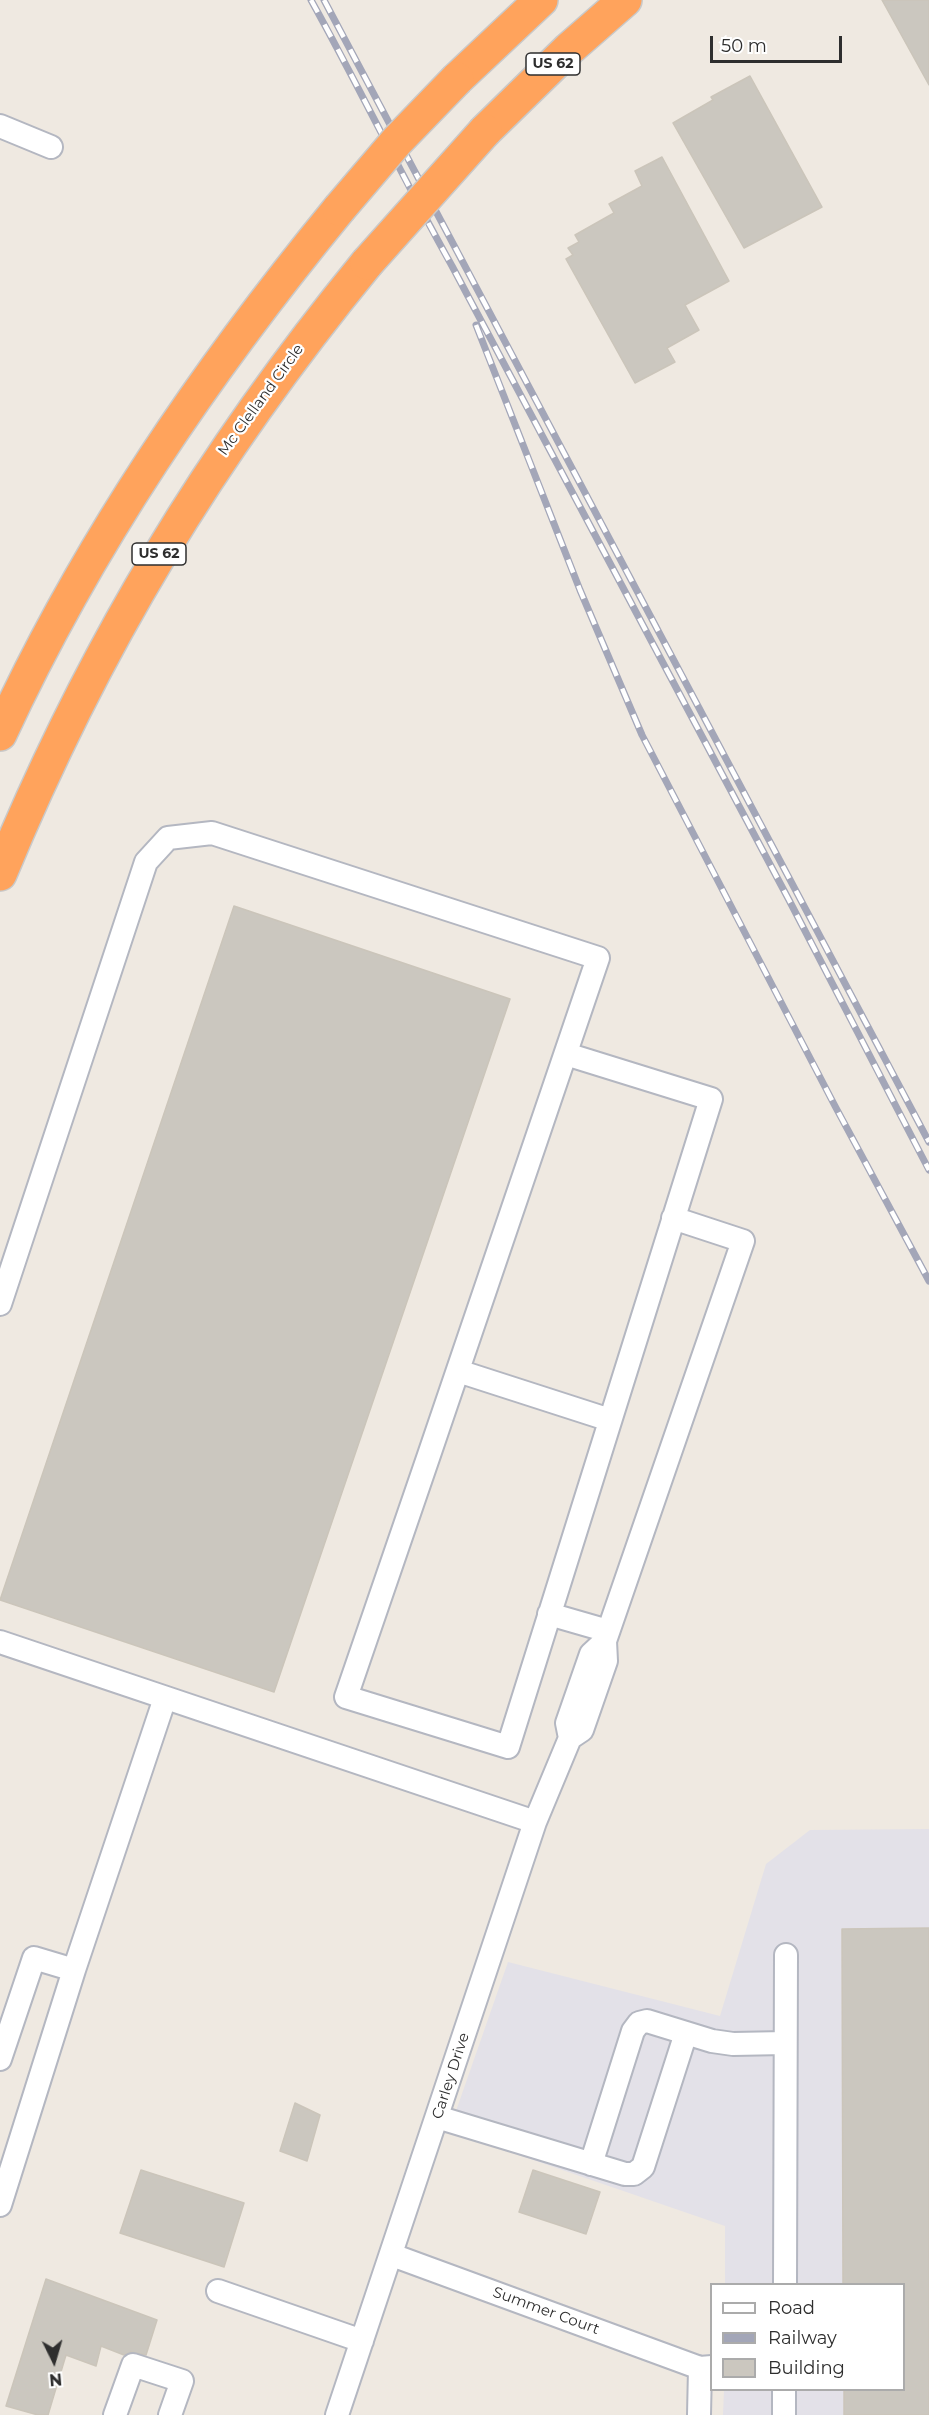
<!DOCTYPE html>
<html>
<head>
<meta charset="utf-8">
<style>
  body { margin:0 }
  #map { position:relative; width:929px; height:2415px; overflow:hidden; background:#efe9e1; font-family:Montserrat,sans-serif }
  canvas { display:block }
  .legend { position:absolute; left:710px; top:2283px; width:195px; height:108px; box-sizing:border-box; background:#fff; border:2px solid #ababab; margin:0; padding:8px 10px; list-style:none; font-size:18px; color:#2e2e2e }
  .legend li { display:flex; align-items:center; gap:12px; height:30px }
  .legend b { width:30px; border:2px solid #ababab }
  .north { position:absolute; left:24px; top:2331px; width:60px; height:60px; -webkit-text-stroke:4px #fff; paint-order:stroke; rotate:175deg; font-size:16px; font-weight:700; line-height:24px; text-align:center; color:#2e2e2e }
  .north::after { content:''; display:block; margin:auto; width:21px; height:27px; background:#2e2e2e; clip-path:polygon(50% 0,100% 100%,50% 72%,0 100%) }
  .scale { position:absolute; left:710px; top:36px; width:132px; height:27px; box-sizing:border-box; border:3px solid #2e2e2e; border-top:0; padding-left:8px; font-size:18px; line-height:21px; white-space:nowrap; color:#2e2e2e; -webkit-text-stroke:4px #fff; paint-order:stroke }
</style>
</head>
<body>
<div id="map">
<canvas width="929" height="2415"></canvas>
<ul class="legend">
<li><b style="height:8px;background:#fff"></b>Road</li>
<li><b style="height:8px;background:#a3a6b8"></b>Railway</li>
<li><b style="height:16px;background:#cbc7bf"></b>Building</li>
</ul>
<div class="north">N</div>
<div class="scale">50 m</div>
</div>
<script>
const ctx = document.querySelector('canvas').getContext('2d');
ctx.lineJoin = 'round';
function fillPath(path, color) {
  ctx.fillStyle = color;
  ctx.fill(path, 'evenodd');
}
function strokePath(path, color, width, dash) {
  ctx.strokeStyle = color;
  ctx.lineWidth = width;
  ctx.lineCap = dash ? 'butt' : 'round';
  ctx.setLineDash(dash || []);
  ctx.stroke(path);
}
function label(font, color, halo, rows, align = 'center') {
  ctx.font = font + ' Montserrat,sans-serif';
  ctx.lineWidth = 4.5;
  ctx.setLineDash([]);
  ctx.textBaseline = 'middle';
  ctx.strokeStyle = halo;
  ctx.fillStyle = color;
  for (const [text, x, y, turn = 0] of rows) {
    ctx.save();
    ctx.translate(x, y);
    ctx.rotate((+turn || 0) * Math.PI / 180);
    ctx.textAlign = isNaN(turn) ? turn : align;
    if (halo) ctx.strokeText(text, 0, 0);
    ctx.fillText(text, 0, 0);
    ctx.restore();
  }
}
fillPath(new Path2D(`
  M929 1829V2415H723L724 2390H904V2284H725V2226L449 2131 508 1962 720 2016 766 1864 810 1830Z`), '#e3e1e8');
const building = new Path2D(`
  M882 0H929V85Z
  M750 76 822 207 744 248 673 123 713 100 711 97Z
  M662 157 729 281 685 305 699 330 667 348 675 362 635 383 566 259 573 255 568 248 579 242 575 235 614 213 609 204 642 186 635 171Z
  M234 906 510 999 274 1692 0 1600Z
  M929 1928V2415H844V2390H903V2284H843L842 1929Z
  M295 2103 320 2115 307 2161 280 2151Z
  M141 2170 244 2203 224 2267 120 2233Z
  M533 2170 600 2192 586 2234 519 2212Z
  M46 2279 157 2320 146 2355 131 2352 124 2355 101 2346 96 2366 66 2355 48 2415H38L6 2406Z`);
fillPath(building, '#cbc7bf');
strokePath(building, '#cbc5ba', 1.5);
const minor = new Path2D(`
  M0 126 51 147
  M0 1304 146 862 168 838 212 833 598 958C514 1204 431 1451 346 1697L508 1747 711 1099 566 1054
  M458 1371 610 1420
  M549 1614 608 1631
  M605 1641 743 1241 673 1218
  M605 1641 606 1661 582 1730 570 1738 567 1723 591 1654Z
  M0 1642 535 1822
  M0 2059 34 1958 74 1970 165 1698
  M437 2117 625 2174H634L643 2167 686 2033
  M591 2164 633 2031 639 2023 647 2021 712 2041 733 2044 785 2043
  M0 2205 74 1970
  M392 2255 700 2368 712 2367
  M785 2284 786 1955
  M218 2291 362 2341
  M115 2415 133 2365 182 2381 170 2415
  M337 2415 535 1822 570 1738
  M699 2415 700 2368
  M784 2415V2390`);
const highway = new Path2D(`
  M457 79 541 0
  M485 131 569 49 625 0
  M0 734C88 543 206 371 339 209
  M0 874C94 646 211 453 367 263`);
strokePath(minor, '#b4b7c1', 26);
strokePath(highway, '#c9c9c9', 36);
strokePath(minor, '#fff', 22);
strokePath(highway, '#ffa35c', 33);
const rail = new Path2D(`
  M311 0C360 88 403 179 452 266L789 900 929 1170
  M324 0 929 1142
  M476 325 580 590 642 735 835 1106 929 1281`);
strokePath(rail, '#a3a6b8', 7);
strokePath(rail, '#fff', 4.5, [14]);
const highwayBridge = new Path2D(`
  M339 209 397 141 457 79
  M367 263 485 131`);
strokePath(highwayBridge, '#c9c9c9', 36, []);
strokePath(highwayBridge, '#ffa35c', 33);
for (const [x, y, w] of [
  [553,64,54],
  [159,554,54]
]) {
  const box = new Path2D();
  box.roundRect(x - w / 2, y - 11, w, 22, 4.5);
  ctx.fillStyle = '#fff';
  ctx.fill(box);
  strokePath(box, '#2e2e2e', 1.5);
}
label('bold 14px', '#2e2e2e', null, [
  ["US 62",553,64],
  ["US 62",159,554]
]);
label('15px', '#2e2e2e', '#fff', [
  ["Mc Clelland Circle",261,400,-54],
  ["Carley Drive",451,2076,-72],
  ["Summer Court",546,2311,20]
]);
</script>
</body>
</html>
